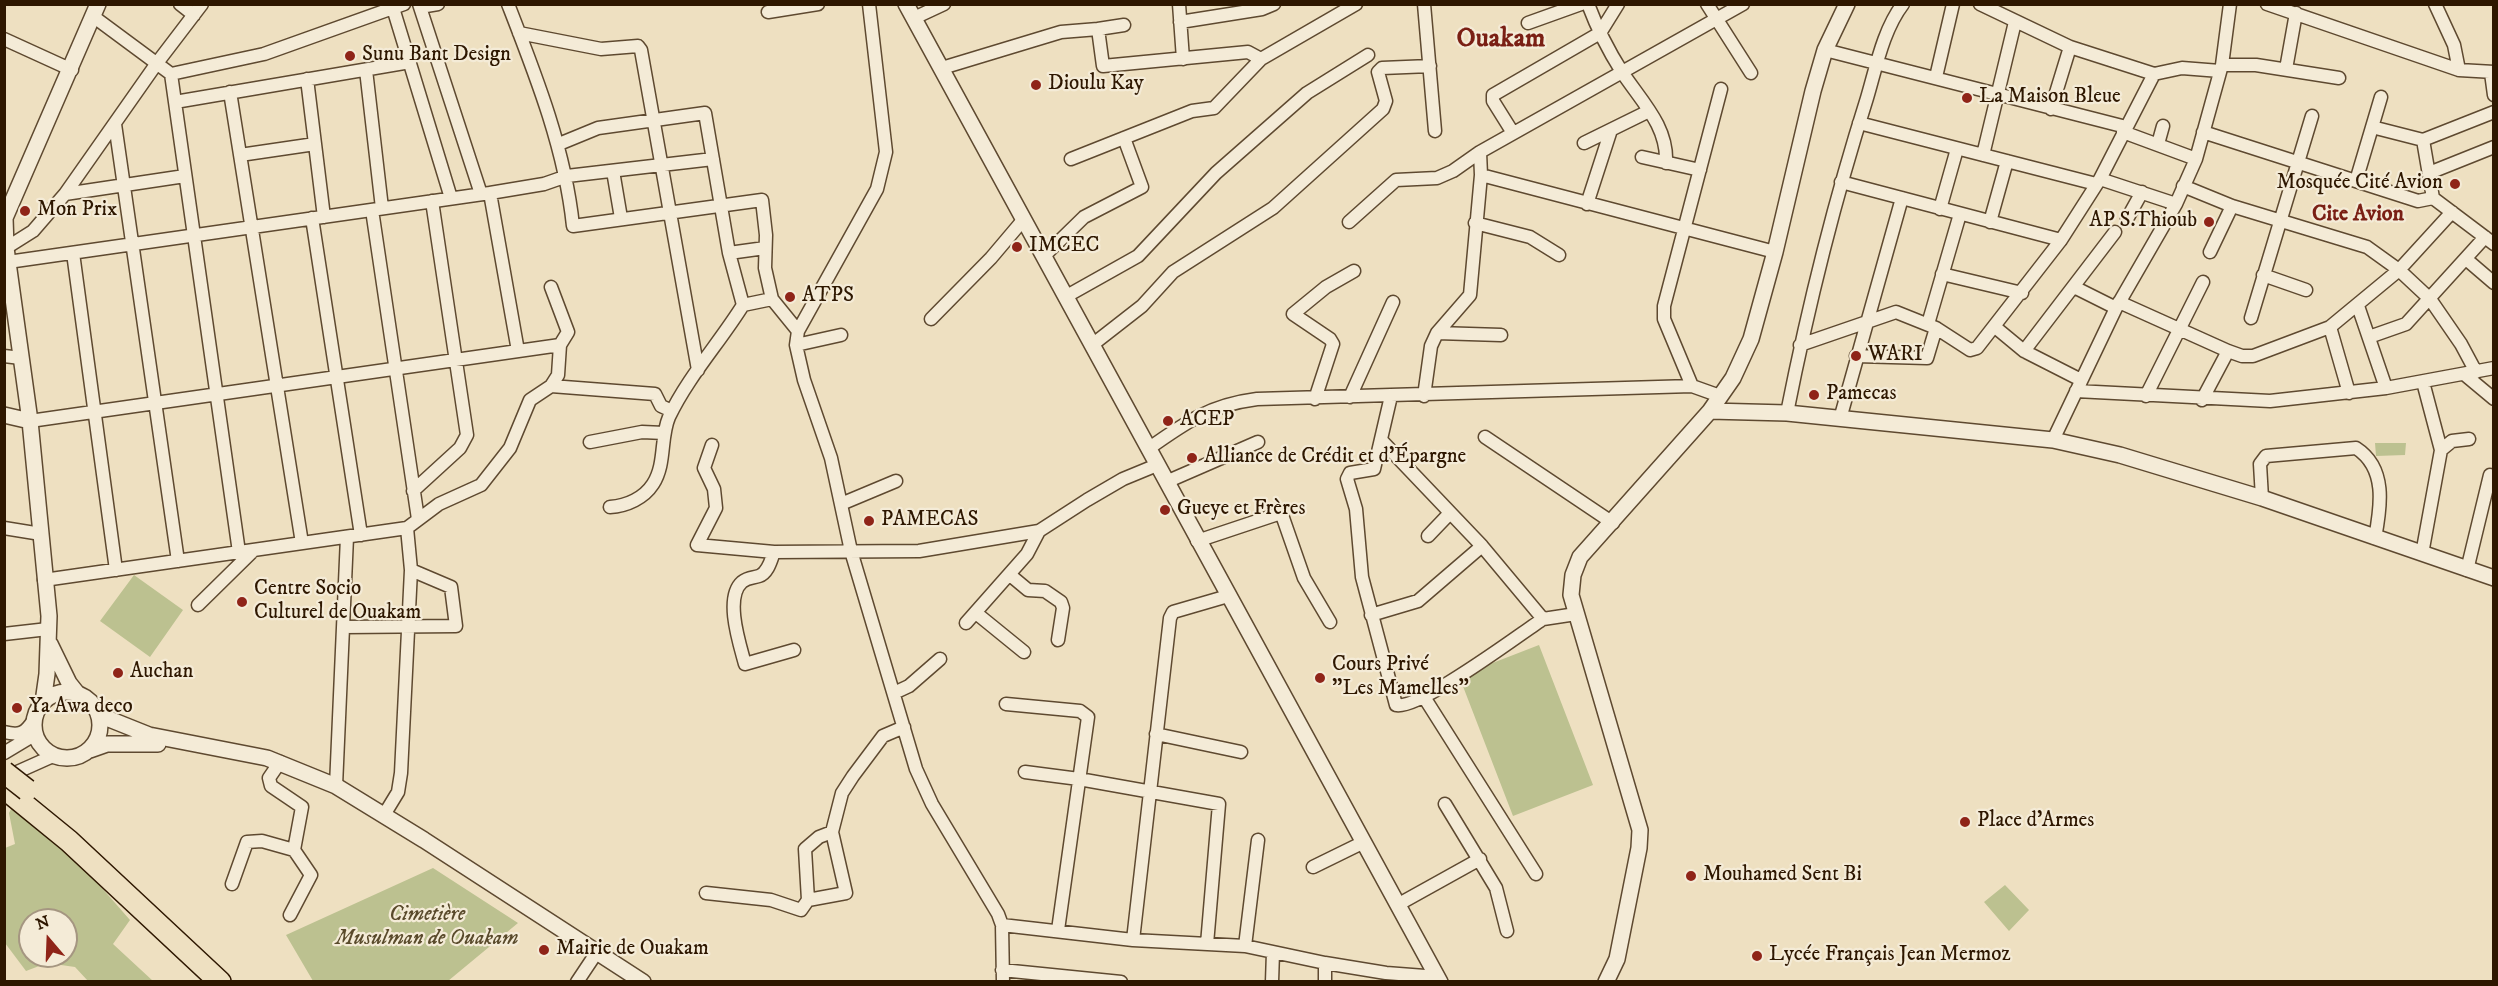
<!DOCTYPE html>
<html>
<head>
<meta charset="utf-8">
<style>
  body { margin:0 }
  #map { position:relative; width:2498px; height:986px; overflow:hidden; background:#eee0c1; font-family:"IM FELL DW Pica",serif }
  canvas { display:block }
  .frame { position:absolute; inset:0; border:6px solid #2e1700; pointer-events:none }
  .north { position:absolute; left:18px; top:908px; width:60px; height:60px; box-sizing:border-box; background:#f4ebd7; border:2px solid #a59681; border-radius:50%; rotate:341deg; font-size:16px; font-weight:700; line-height:24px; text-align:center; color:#2e1700 }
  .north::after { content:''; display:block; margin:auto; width:21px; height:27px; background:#8f2418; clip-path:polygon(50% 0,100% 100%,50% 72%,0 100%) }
</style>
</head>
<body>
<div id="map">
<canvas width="2498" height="986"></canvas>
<div class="frame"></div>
<div class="north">N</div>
</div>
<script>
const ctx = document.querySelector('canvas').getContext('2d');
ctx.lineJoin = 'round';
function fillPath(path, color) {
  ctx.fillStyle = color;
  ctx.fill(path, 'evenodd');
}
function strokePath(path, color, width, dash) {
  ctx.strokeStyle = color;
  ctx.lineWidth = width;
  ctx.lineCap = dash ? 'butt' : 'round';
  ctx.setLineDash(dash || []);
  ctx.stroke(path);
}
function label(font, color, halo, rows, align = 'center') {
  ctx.font = font + ' "IM FELL DW Pica",serif';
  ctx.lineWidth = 4.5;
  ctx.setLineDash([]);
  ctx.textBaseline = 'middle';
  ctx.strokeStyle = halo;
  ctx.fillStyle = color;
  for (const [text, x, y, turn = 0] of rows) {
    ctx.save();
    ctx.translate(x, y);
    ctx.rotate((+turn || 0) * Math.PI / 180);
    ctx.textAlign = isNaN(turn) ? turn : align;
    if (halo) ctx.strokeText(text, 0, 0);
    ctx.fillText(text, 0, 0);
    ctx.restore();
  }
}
fillPath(new Path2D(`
  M2375 443H2406L2405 455 2376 456Z
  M134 575 183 610 150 657 100 621Z
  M1539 645 1593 785 1513 816 1459 676Z
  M15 801 87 871 130 920 113 944 153 981H88L75 967 47 963 26 971 5 943V848L15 844 9 813ZM30 920H66V956H30Z
  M433 868 518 923 448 981H313L286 935Z
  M2005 885 2029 910 2009 931 1984 902Z`), '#bcc190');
const minor = new Path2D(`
  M180 4 194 15
  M419 4 481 194
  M508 4C536 76 565 149 573 226L762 200 766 235 765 268 772 299 798 331
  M869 4 886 152 877 189 798 331 796 345 804 380 831 458 851 551 916 769 932 804 998 914 1002 925 1003 982
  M1179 4 1183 59
  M1424 4 1435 131
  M1588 4C1597 28 1608 50 1622 72 1641 101 1668 126 1666 163
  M1707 4 1751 73
  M1980 4 2070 47 2154 74 2182 68 2220 71
  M2267 4 2459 70 2494 72
  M2435 4 2454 45 2459 70
  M420 7 438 4
  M393 8 451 198
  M768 12 818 4
  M94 17 171 74 239 552
  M914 18 944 4
  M1180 22 1262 9 1274 4
  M1528 23 1581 4
  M1098 29 1124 25
  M519 33 601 49 638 46 641 50 698 370
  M4 39 72 70
  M1825 50 2126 127
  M2222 65H2256L2339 78
  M942 68 1061 32 1098 29 1103 66 1248 52 1261 59
  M2286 69 2296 13
  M366 70 382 208
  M2491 73 2494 95
  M171 74 264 54 404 4
  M1936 77 1953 4
  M307 79 324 217
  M230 92 302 543
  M175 102 410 62
  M2051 109 2070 47
  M1859 123 2096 184
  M115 124 178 561
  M2372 127 2423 140 2494 112
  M2123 132 2196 159
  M2203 132 2418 201 2433 198
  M1513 133 1493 101V95L1600 33 1618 4
  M2423 140 2433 198 2494 244
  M1584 143 1649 111
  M559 144 598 128 705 113 729 253 743 305
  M2158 144 2163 126
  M240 155 315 144
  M1983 155 2015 22
  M1642 157 1700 170
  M1071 159 1192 111 1214 108 1261 59 1356 4
  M613 171 621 218
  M2429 173 2494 147
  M1481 175 1775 252
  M2100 179 2176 204
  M2356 181 2381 97
  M1841 182 2061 240
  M2183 186 2232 206 2367 247 2399 270 2430 299 2461 344 2476 372
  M490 193 518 351
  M65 194 185 176
  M1587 204 1611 130
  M1940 209 1957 149
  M372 210 418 519
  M312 218 361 535
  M2127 219 2142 192
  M1349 222 1396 180 1437 178 1453 171 1480 152 1743 4
  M1990 222 2007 161
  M1475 223 1530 237 1559 255
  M6 248 33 231 65 194 157 63 202 4
  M2210 252 2232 206
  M73 253 116 570
  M729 253 765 248
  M1044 256 1084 217 1142 187 1124 138
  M2466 259 2494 283
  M8 262 490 193 544 184 567 176 713 159
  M1942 274 2022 293
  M2263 275 2306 290
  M2074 287 2116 308
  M1065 297 1138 256 1216 173 1307 93 1368 55
  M2119 302 2228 351 2242 356H2253L2330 327 2399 270 2452 212
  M2358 306 2386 388
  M2251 318 2312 116
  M931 319 991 258 1024 219
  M1928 324 1960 214
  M1995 327 2024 351 2081 380
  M2330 327 2349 393
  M1437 333 1501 335
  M2369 337 2406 324 2485 237
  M796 345 841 335
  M1092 345 1142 306 1173 272 1273 208 1383 109 1386 101 1378 72 1382 68 1430 66
  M1800 345 1896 312 1936 328 1970 350 1977 348 2061 240 2100 179 2154 74
  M2024 351 2115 232
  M4 356 21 358
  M1856 356 1927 358 1936 328
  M2464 374 2494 399
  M551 386 655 394 661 406 672 411
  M1692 386 1664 319V306L1721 89
  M2076 391 2270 401 2386 388 2494 368
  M1391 396 1374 469 1350 473 1347 479 1356 509 1362 577 1396 705C1418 711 1520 634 1543 619
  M1424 396 1431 346 1437 333 1470 295 1481 175 1480 152
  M2146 396 2203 282
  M1350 397 1393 302
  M1315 399 1333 344 1330 339 1293 314 1326 287 1354 271
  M2202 400 2228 351
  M1787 413C1808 307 1834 202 1867 98 1876 68 1883 30 1903 4
  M1840 419 1902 198
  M30 421 560 345
  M1485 437 1613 523
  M1381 440 1482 546 1543 619 1576 614
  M2053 440 2116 308 2176 204 2196 159 2222 65 2230 4
  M590 442 642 432 664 433
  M712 445 704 468 714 489 716 508 697 545 774 552 919 551 1039 531
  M1148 449C1186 422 1210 405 1257 399L1692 386 1720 396
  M2441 450 2452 441 2469 439
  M1166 482 1258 442
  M413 491 460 448 467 435 432 201
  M2262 498 2260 464 2266 456 2356 448C2387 468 2381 506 2375 538
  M841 504 896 481
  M610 507C627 506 644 498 653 484 666 464 660 438 669 417 688 377 720 342 743 305L772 299
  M4 528 41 534
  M1428 536 1450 513
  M1197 541 1278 514 1282 515 1304 578 1330 622
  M774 552C771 560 768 573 759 576 753 578 748 577 742 582 724 598 740 645 745 664L794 650
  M2422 554 2441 450 2423 382
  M2467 570 2490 475 2494 476
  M1010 575 1028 590 1045 591 1061 602 1063 608 1058 640
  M44 580 407 528 439 504 481 485 510 448 530 400 551 386 558 375 560 345 568 332 551 287
  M198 605 254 550
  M976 613 1024 652
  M1371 615 1418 601 1482 546
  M966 623 1027 554 1039 531 1087 500 1123 479 1157 465
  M344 627 456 626 451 587 411 570
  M4 634 48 629
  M894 693 909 686 940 659
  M1424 697 1536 874
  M1006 704 1080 711 1088 717 1058 930
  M4 732C20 736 25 733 33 721
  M1156 734 1241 752
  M4 753 34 735
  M280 762 269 778 271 786 302 807 294 850 311 875 290 915
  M1025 772 1079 779 1219 804 1207 944
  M6 777 53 756
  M336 786 347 537
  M1445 804 1496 888 1507 931
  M384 815 398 792 401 773 411 570 407 528
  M1313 867 1364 842
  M232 884 247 842 262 841 294 850
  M706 893 771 900 801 910 808 900 805 849 819 837 832 832 842 793 853 776 883 736 904 727
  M808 900 846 893 832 832
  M1399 904 1480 859
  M1002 925 1133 940 1245 946 1325 963 1386 973 1438 977
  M1133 940 1170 618 1173 612 1228 596
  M1245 946 1258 840
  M1002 970 1121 982
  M577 982 597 952
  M1272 982 1273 952
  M1325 982V963`);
const tertiary = new Path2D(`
  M906 4 1440 982
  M1710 411 1787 413 2053 440 2120 455 2262 498 2494 578
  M4 415 30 421
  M50 644 69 683 77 693
  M34 725a33 33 0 1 1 66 0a33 33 0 1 1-66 0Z
  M43 702 47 674 49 616 30 421 6 248 5 218 98 4
  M99 715 149 735 267 758 336 786 424 840 643 982
  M90 750 107 744H158
  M1606 982 1617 959 1639 848 1640 830 1571 595 1573 575 1580 557 1710 411 1733 378 1751 339 1775 252 1813 91 1825 50 1847 4`);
const trunk = new Path2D(`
  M4 788 69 841 220 982`);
strokePath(minor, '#5e4930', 15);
strokePath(tertiary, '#5e4930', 18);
strokePath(trunk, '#2e1700', 24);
strokePath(minor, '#f4ebd7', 12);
strokePath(tertiary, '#f4ebd7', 15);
strokePath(trunk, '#eee0c1', 21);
const trunkBridge = new Path2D(`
  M4 772 27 790`);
strokePath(trunkBridge, '#2e1700', 24, []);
strokePath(trunkBridge, '#eee0c1', 21);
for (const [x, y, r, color] of [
  [350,56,6,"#8f2418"],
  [1036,85,6,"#8f2418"],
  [1967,98,6,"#8f2418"],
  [2455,184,6,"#8f2418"],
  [25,211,6,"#8f2418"],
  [2209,222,6,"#8f2418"],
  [1017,247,6,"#8f2418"],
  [790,297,6,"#8f2418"],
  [1856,356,6,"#8f2418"],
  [1814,395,6,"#8f2418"],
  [1168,421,6,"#8f2418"],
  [1192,458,6,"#8f2418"],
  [1165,510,6,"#8f2418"],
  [869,521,6,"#8f2418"],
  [242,602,6,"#8f2418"],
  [118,673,6,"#8f2418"],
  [1320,678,6,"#8f2418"],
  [17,708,6,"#8f2418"],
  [1965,822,6,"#8f2418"],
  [1691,876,6,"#8f2418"],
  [544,950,6,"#8f2418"],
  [1757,956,6,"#8f2418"]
]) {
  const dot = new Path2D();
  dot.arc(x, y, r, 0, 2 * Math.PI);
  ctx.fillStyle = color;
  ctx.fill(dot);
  strokePath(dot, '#f4ebd7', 2);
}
label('21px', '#2e1700', '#f4ebd7', [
  ["Sunu Bant Design",362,56],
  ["Dioulu Kay",1048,85],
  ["La Maison Bleue",1979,98],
  ["Mosquée Cité Avion",2443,184,"right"],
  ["Mon Prix",37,211],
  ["AP S.Thioub",2197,222,"right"],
  ["IMCEC",1029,247],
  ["ATPS",802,297],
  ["WARI",1868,356],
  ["Pamecas",1826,395],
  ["ACEP",1180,421],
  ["Alliance de Crédit et d'Épargne",1204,458],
  ["Gueye et Frères",1177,510],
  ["PAMECAS",881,521],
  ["Centre Socio",254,590],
  ["Culturel de Ouakam",254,614],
  ["Cours Privé",1332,666],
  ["\"Les Mamelles\"",1332,690],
  ["Auchan",130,673],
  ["Ya Awa deco",29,708],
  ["Place d'Armes",1977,822],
  ["Mouhamed Sent Bi",1703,876],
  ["Mairie de Ouakam",556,950],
  ["Lycée Français Jean Mermoz",1769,956]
], 'left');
label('italic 21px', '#594a2b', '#f4ebd7', [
  ["Cimetière",427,916],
  ["Musulman de Ouakam",427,940]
]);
label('bold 22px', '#7a1f14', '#f4ebd7', [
  ["Cite Avion",2358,215]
]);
label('bold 27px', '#7a1f14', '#f4ebd7', [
  ["Ouakam",1501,40]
]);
</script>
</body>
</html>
